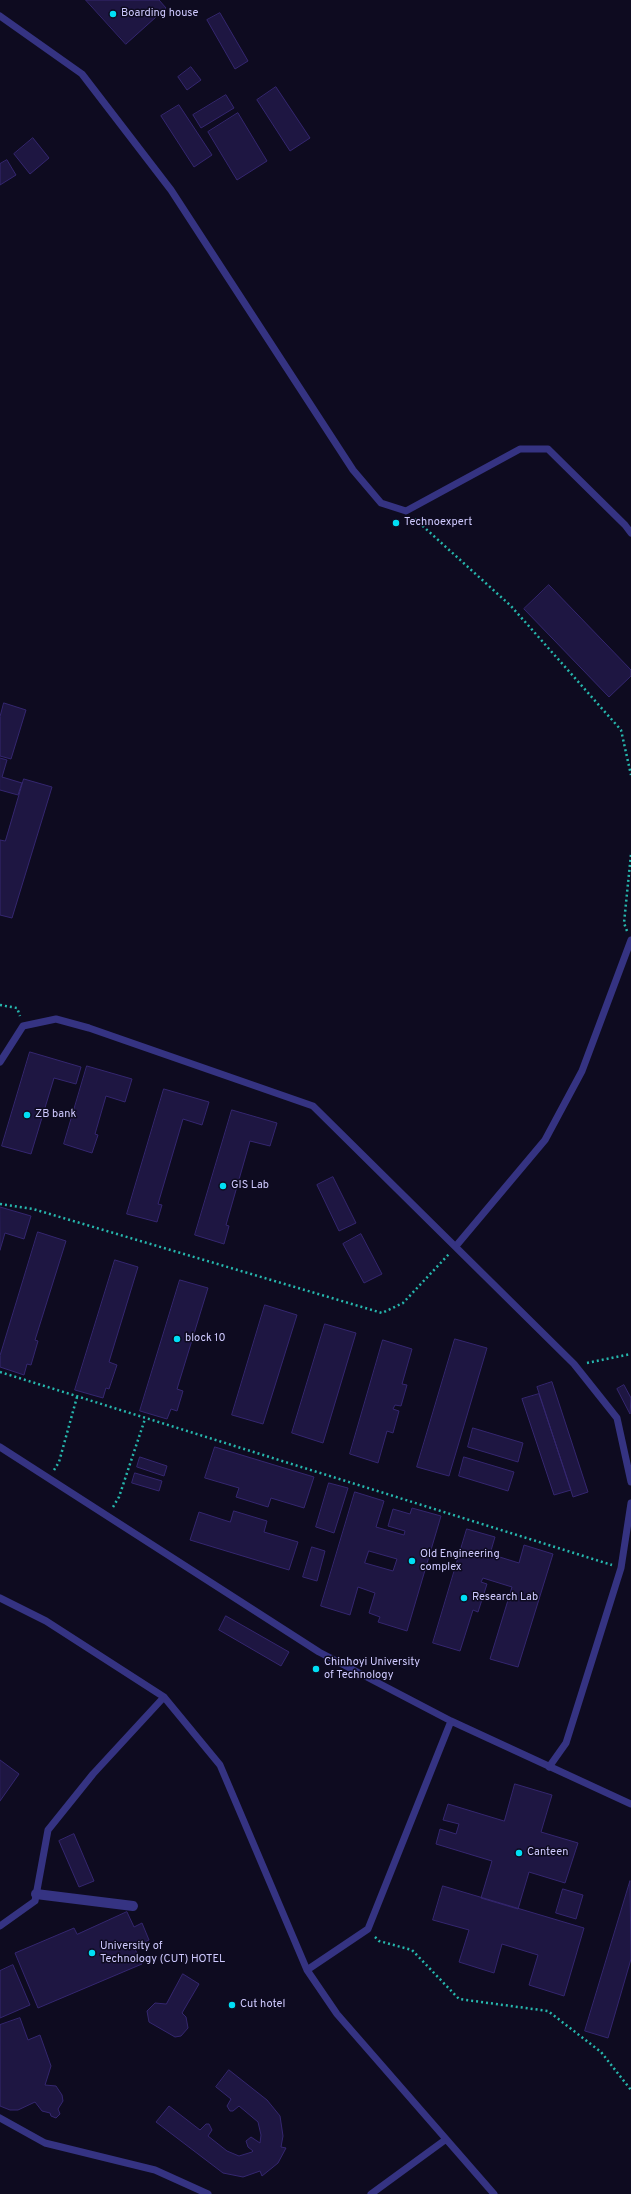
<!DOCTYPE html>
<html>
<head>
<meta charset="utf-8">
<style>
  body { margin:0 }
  canvas { display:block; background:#0e0b20 }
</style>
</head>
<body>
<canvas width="631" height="2194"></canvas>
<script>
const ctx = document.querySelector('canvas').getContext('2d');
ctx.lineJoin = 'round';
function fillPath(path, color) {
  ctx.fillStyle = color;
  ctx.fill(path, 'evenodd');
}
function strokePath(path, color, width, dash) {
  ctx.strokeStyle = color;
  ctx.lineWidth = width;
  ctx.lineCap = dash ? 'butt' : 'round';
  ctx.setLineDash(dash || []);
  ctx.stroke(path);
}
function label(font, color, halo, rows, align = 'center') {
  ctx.font = font + ' Overpass,sans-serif';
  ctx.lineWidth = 3;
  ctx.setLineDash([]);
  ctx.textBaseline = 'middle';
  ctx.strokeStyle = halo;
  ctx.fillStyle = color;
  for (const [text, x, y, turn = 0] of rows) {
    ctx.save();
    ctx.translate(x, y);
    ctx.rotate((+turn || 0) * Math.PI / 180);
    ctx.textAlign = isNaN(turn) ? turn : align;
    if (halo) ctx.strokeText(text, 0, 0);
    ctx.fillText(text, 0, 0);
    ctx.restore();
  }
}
const building = new Path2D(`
  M86 0H159L166 8 126 44Z
  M220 13 248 61 235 69 207 20Z
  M191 67 201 80 187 90 178 77Z
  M276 87 310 138 290 151 257 100Z
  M226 95 234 108 201 128 193 115Z
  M179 105 212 155 194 167 161 116Z
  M238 113 267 161 237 180 208 132Z
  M33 138 49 158 30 174 14 154Z
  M7 160 16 175 0 185V164Z
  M549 585 631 670V676L609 697 524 609Z
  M4 703 26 710 11 759 0 756V717Z
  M0 758 7 760 2 777 22 783 18 795 0 790Z
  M24 779 52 787 12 918 0 915V840L5 841Z
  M30 1052 81 1067 76 1084 54 1078 31 1154 2 1146Z
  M87 1066 132 1079 125 1102 106 1096 95 1134 98 1135 92 1153 64 1144Z
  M164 1089 209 1102 202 1125 183 1119 158 1204 162 1205 157 1222 127 1214Z
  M232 1110 277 1123 270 1146 250 1141 226 1225 229 1226 224 1244 195 1235Z
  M333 1177 356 1223 339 1231 317 1185Z
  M0 1207 31 1216 24 1239 5 1233 0 1250Z
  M38 1232 66 1241 35 1340 38 1341 31 1365 27 1364 24 1375 0 1367V1356Z
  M361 1234 382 1274 364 1283 343 1244Z
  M115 1260 138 1267 109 1362 117 1365 109 1389 106 1388 103 1398 75 1390Z
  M180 1280 208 1288 177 1389 183 1391 177 1411 171 1409 167 1419 140 1411Z
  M265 1305 297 1315 263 1424 232 1415Z
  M325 1324 356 1333 323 1443 292 1433Z
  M455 1339 487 1348 449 1476 417 1467Z
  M383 1340 412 1349 402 1384 407 1385 401 1406 395 1405 393 1409 399 1411 393 1433 387 1431 378 1463 350 1454Z
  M552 1382 588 1492 573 1497 537 1387Z
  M624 1385 631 1398 630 1414 617 1389Z
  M539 1394 571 1490 554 1495 522 1399Z
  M473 1428 523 1443 518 1462 468 1447Z
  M215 1447 314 1477 304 1508 271 1498 268 1507 236 1497 239 1488 205 1478Z
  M140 1457 167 1466 164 1476 137 1467Z
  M464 1457 514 1472 508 1491 459 1476Z
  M135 1473 162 1481 159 1491 132 1483Z
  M329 1483 348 1488 334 1533 316 1527Z
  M355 1492 384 1501 376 1527 404 1535 405 1531 388 1526 393 1509 410 1514 412 1508 441 1516 407 1631 378 1622 380 1617 369 1613 375 1593 358 1587 350 1615 321 1606ZM369 1551 397 1559 393 1571 365 1563Z
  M234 1511 267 1521 264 1532 298 1542 289 1570 190 1540 199 1512 230 1522Z
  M467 1529 495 1537 490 1554 519 1563 524 1545 553 1554 518 1667 490 1659 512 1587 483 1578 481 1582 487 1584 478 1612 473 1610 460 1651 433 1643Z
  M312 1547 325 1551 317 1581 303 1577Z
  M226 1616 289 1652 281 1666 219 1630Z
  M0 1760 19 1774 0 1801Z
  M515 1784 552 1795 541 1832 578 1843 565 1883 529 1872 518 1909 481 1898 492 1861 436 1844 440 1829 456 1834 459 1824 443 1820 448 1804 504 1821Z
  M74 1834 94 1881 79 1887 59 1841Z
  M630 1881 631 1959 608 2038 585 2031Z
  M443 1886 584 1928 564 1996 529 1985 538 1955 502 1944 494 1973 459 1962 469 1930 433 1920Z
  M563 1889 583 1895 576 1919 556 1913Z
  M127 1912 134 1927 142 1923 149 1940 134 1947 142 1964 38 2008 15 1953 74 1928 77 1934Z
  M13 1965 30 2005 0 2018V1971Z
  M183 1974 199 1984 182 2013 186 2017 188 2028 181 2036 175 2037 149 2022 147 2011 155 2003 166 2004Z
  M20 2018 28 2040 40 2035 51 2066 45 2085 56 2086 62 2095 63 2101 58 2109 60 2114 56 2118 51 2116 50 2113 42 2111 35 2102 18 2110H10L0 2106V2025Z
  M229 2070 267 2100 280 2116 283 2136 281 2147 286 2148 278 2163 262 2176 260 2171 243 2177 223 2173 156 2122 169 2106 200 2130 206 2124H209L212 2130 208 2136 227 2151 239 2156 252 2152 253 2151 248 2147 246 2141 251 2137 260 2143 261 2135 258 2122 239 2106 233 2111H230L227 2106 231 2099 216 2087Z`);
fillPath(building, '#1e1642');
strokePath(building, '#34266f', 1);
strokePath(new Path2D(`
  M415 519 511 606 621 730 631 775
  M627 931 624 923 631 854
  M0 1005 17 1008 20 1016
  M0 1204 33 1209 382 1313 403 1303 449 1254
  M587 1363 631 1354
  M0 1372 612 1565
  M54 1470 59 1462 77 1397
  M113 1507 119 1497 145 1419
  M375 1937 379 1941 412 1950 459 1999 548 2011 601 2052 631 2090`), '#26b7ad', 2.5, [2, 3]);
strokePath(new Path2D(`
  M0 16 82 74 171 190 353 470 381 503 406 511 520 449H548L625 525 631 533
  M0 1062 23 1026 56 1019 89 1028 313 1106 574 1364 617 1418 631 1482
  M456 1246 545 1140 582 1071 631 940
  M0 1447 319 1652 451 1721 631 1804
  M0 1598 46 1621 164 1697 220 1765 307 1970 337 2014 494 2194
  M549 1767 566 1743 621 1568 631 1503
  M0 1926 35 1901 48 1830 93 1774 164 1697
  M307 1970 368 1929 451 1721
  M0 2118 45 2143 155 2170 208 2194
  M371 2194 445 2140`), '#353382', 7);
strokePath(new Path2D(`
  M36 1894 133 1906`), '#353382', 10);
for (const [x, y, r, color] of [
  [113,14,4,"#00dff5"],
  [396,523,4,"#00dff5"],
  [27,1115,4,"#00dff5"],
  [223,1186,4,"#00dff5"],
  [177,1339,4,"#00dff5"],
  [412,1561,4,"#00dff5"],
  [464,1598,4,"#00dff5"],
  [316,1669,4,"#00dff5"],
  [519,1853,4,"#00dff5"],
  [92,1953,4,"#00dff5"],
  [232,2005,4,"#00dff5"]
]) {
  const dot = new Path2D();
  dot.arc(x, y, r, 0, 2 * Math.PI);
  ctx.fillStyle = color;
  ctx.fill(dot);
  strokePath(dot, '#0e0b20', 1.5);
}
label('11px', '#cfcaff', '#0e0b20', [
  ["Boarding house",121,14],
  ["Technoexpert",404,523],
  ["ZB bank",35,1115],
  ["GIS Lab",231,1186],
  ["block 10",185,1339],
  ["Old Engineering",420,1555],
  ["complex",420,1568],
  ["Research Lab",472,1598],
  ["Chinhoyi University",324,1663],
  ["of Technology",324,1676],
  ["Canteen",527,1853],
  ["University of",100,1947],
  ["Technology (CUT) HOTEL",100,1960],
  ["Cut hotel",240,2005]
], 'left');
</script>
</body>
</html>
